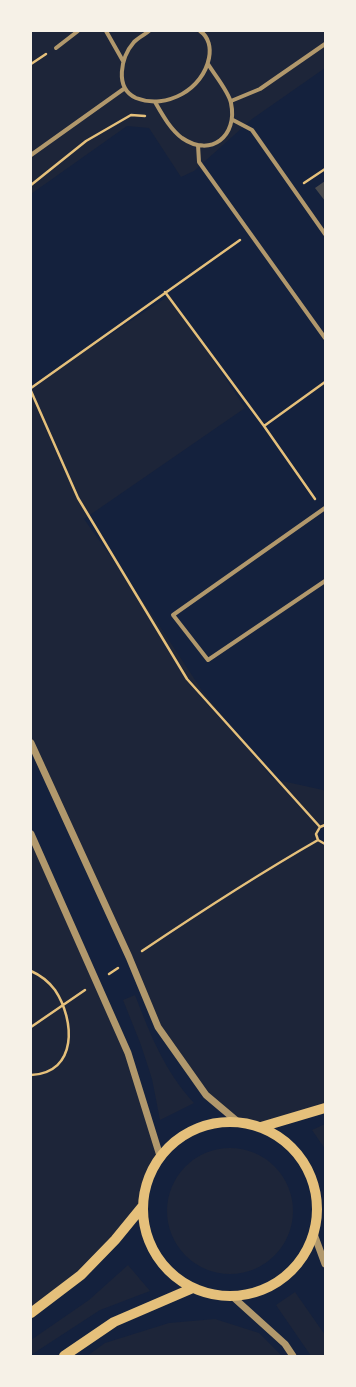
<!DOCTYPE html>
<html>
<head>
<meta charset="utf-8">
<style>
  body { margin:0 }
  #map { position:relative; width:356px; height:1387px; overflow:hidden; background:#14213d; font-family:"Varela Round",sans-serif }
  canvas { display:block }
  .frame { position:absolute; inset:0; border:32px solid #f6f1e7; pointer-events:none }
</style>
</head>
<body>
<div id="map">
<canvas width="356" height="1387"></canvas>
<div class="frame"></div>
</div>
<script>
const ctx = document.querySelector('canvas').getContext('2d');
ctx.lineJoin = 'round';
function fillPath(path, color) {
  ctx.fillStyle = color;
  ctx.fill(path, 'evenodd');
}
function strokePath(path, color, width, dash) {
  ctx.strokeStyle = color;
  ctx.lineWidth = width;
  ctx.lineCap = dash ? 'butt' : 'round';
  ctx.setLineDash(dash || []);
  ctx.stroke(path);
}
fillPath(new Path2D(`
  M31 31H325V68L252 119 194 171 181 177 149 128 127 126 31 194Z
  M170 295 245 408 84 519 149 610 201 689 273 779 323 790 325 792V825L323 826 316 834 318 840 325 844V1108L261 1127 238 1122 206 1095 158 1027 62 814 31 738V387Z
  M31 834 114 1019 160 1156 147 1180 142 1207 115 1240 31 1313Z
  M135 995C150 1034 165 1072 194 1103L160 1120 152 1079 141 1045 123 1000Z
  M325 1124V1149L312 1130Z
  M167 1211a63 63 0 1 1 126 0a63 63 0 1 1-126 0Z
  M128 1265 150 1291 100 1310 31 1355V1340L89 1300Z
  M295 1292 325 1335V1356H311L276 1305Z
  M215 1319 259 1333 282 1356H87L105 1343 169 1323Z`), '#1d2539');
fillPath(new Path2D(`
  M325 181V201L315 188Z`), '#48494c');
strokePath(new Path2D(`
  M31 64 46 54
  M304 183 325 169
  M31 185 86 141 131 115 145 116
  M165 292 264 426 315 499
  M31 388 240 240
  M31 391 78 498 187 679 320 827
  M264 426 325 382
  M325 825 320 827 316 834 318 840 325 844
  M142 951C200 912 257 875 318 840
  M31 971C40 975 49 982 55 990 75 1020 78 1073 31 1075
  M109 974 118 968
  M31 1027 85 990`), '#e5c07b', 2.5);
strokePath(new Path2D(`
  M106 31 123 61
  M149 31C144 35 138 38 134 42 121 57 114 88 136 98 167 110 203 89 209 58 211 48 209 37 200 31
  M56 48 78 31
  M231 101 260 89 325 44
  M155 102C162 114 170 129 182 138 211 158 238 136 231 103 229 92 214 74 208 64
  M233 120 252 130 325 234
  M198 145 199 162 325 338
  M31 155 125 88
  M325 508 173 615 208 660 325 581`), '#b1986c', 4);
strokePath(new Path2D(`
  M31 743 129 957 158 1027 206 1095 238 1122
  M31 834 128 1053 160 1156
  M314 1234 325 1264
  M233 1297 285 1344 293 1356`), '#b1986c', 7);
strokePath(new Path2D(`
  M143 1209a87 87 0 1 1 174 0a87 87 0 1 1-174 0Z
  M261 1127 325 1108
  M31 1313 81 1275 115 1240 142 1207
  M64 1356 114 1322 193 1288`), '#e5c07b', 10);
</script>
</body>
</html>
